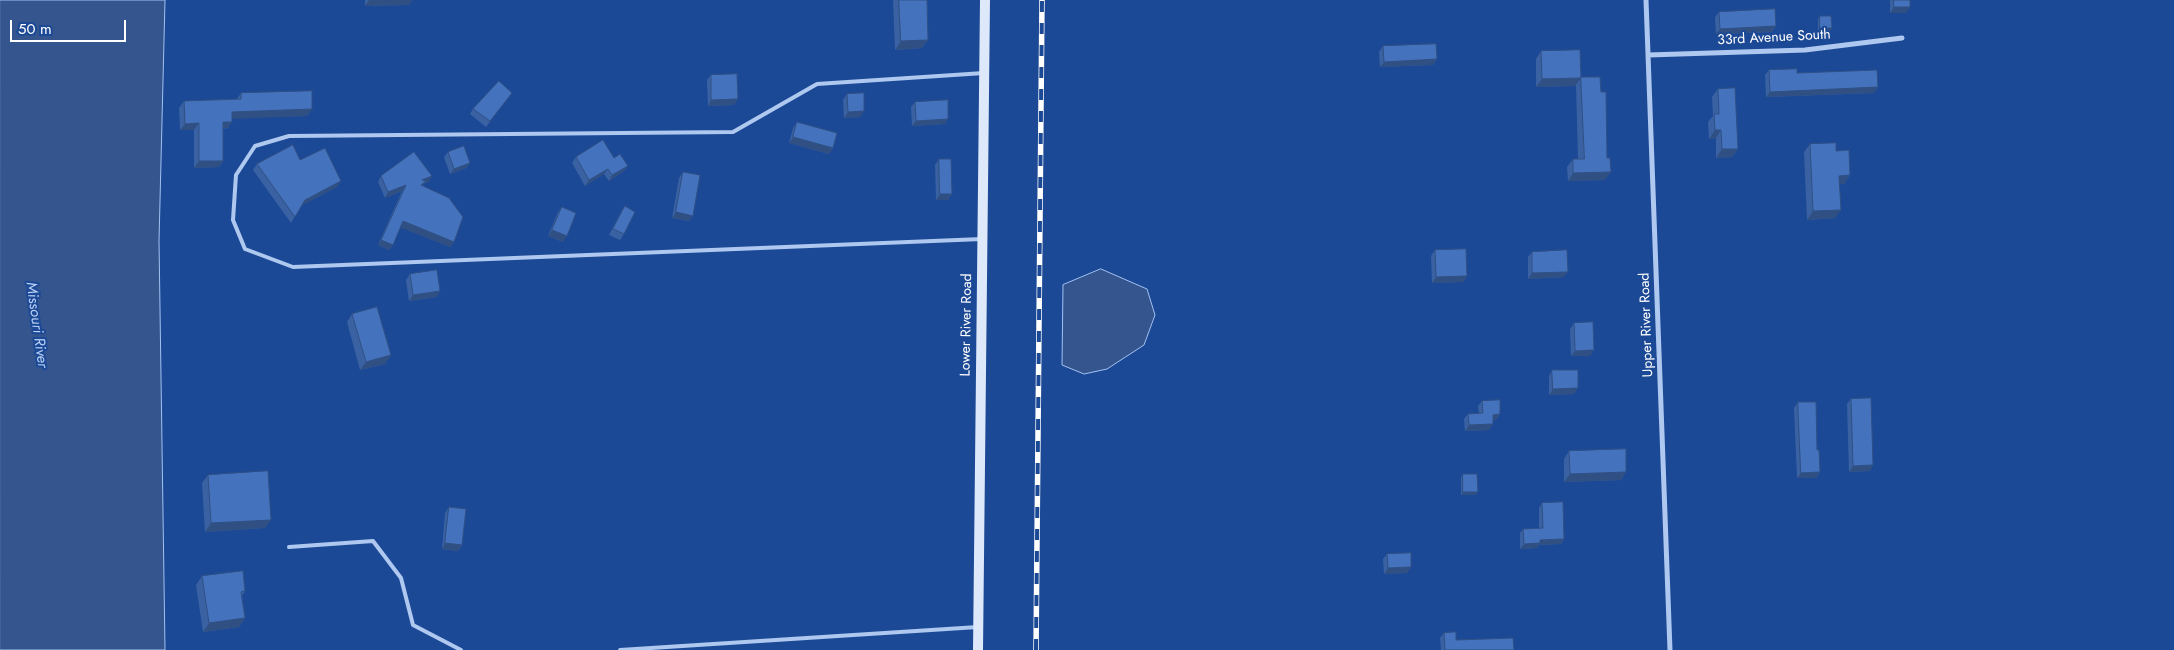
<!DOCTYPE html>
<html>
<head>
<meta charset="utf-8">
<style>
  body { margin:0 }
  #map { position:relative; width:2174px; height:650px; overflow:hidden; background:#1c4996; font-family:Jost,sans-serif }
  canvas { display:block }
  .scale { position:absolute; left:10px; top:20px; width:116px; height:22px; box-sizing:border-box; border:2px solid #fff; border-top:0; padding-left:6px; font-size:15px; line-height:18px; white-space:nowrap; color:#fff; -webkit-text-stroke:4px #1c4996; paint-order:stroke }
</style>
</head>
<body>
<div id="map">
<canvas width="2174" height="650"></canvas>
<div class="scale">50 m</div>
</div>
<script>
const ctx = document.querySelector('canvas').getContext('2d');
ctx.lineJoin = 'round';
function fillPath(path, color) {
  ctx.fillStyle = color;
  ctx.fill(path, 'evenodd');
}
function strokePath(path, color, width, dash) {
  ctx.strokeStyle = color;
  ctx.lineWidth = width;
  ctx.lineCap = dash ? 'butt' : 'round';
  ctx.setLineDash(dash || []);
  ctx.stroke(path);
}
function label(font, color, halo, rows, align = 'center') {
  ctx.font = font + ' Jost,sans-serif';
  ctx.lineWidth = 4;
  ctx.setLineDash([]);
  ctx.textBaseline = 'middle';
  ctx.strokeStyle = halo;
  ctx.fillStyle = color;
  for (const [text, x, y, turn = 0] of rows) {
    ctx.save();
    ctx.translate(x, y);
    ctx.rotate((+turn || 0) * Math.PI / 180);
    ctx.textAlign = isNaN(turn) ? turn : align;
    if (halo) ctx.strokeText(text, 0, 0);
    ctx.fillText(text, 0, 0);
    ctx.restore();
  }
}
const water = new Path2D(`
  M0 0H165L159 241 165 650H0Z
  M1101 269 1147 289 1155 315 1144 345 1107 369 1084 374 1062 365 1063 285Z`);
fillPath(water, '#35558e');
strokePath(water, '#a2c2f1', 1);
strokePath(new Path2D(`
  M982 239 293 267 245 249 233 220 236 175 255 146 289 136 733 132 817 84 984 73
  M289 547 373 541 401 578 413 625 461 650
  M620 650 978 627`), '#afc8ef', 4);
strokePath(new Path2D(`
  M1646 0 1670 650
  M1648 55 1805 50 1902 38`), '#afc8ef', 5);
strokePath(new Path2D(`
  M978 650 985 0`), '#dde8fb', 10);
const rail = new Path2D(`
  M1036 650 1042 0`);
strokePath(rail, '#fff', 5.5);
strokePath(rail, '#1c4996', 4, [11]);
fillPath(new Path2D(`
  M365 0H412L409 5 365 6Z
  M893 0H927L928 40 922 48 895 50Z
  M1890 0H1910L1906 13H1890Z
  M1719 12 1776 26 1772 32 1716 34 1715 17Z
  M1820 16 1830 31H1818V19Z
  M1383 46 1437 59 1433 65 1380 67 1379 52Z
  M1541 51 1581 78 1605 180 1568 181 1567 167 1573 159H1578L1576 85 1575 86 1536 87V59Z
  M1769 70 1797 73 1878 87 1874 93 1766 97 1765 75Z
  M711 75 734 105 708 106 707 80Z
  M1718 89 1738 149 1732 157 1716 158V138L1709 139 1708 122 1713 116 1712 97Z
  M241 93 312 109 307 116 232 118 228 128 223 129V161L219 167 194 168V130H180L179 108 184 101 237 99Z
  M847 94 860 117 844 118 843 100Z
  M508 98 486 127 470 114 473 109Z
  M915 102 948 119 945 124 912 126 911 107Z
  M797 122 833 148 829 154 789 143 793 128Z
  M1810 144 1836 151 1850 175 1844 184H1839L1835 218 1807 220 1804 152Z
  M448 152 470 163 466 168 450 174 444 157Z
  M576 157 614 158 628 166 624 171 609 181 604 174 585 186 572 163Z
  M939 159 952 194 948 200H936L935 165Z
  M300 160 337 187 302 205 291 223 253 170 257 164Z
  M683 172 693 216 689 221 672 218 679 178Z
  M381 176 429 182 425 183 423 185 454 242 450 247 400 227 393 245 389 250 378 245 402 191 385 198 378 182Z
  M625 206 624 234 620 240 609 235 621 212Z
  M562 207 563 242 548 236 558 212Z
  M1435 250 1467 276 1463 282 1432 283 1431 256Z
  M1532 252 1564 277 1528 279V257Z
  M410 274 437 297 409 301 406 280Z
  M352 314 391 355 385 364 360 370 347 322Z
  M1574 323 1590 356H1571L1570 329Z
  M1552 370 1574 394 1549 395V376Z
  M1851 399 1870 471 1849 472 1847 404Z
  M1482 401 1500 414 1496 420H1493L1489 430 1465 431 1464 419 1468 414 1479 413 1478 406Z
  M1798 402 1817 450 1820 472 1816 478H1797L1794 408Z
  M1569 451 1626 472 1621 480 1564 482V459Z
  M1463 474 1476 495H1461V477Z
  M208 475 265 528 205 532 202 483Z
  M1542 503 1564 539 1561 544 1539 545 1537 548 1520 549V533L1523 529 1539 528V508Z
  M449 507 462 545 458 551 442 549 445 513Z
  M1387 554 1411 567 1407 573 1384 574 1383 559Z
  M202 576 245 591 242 596 245 618 239 627 203 632 196 585Z
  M1444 633 1456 640 1514 650H1441L1440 638Z`), '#3a62a3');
fillPath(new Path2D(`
  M369 0H412L409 5 365 6Z
  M1894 7H1910L1906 13H1890Z
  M1776 26 1772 32 1716 34 1720 29Z
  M1820 28H1832L1830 31H1818Z
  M928 40 922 48 895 50 901 41Z
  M1437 59 1433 65 1380 67 1384 62Z
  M1581 78 1575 86 1536 87 1542 79Z
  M1878 87 1874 93 1766 97 1770 92Z
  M738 99 734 105 708 106 711 100Z
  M312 109 307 116 227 119 232 112Z
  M864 111 860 117 844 118 848 112Z
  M948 119 945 124 912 126 916 121Z
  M223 122H232L228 128 218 129Z
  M199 123 194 130H180L185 124Z
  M1715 130H1721L1716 138 1709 139Z
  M793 137 833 148 829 154 789 143Z
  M1722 149H1738L1732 157 1716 158Z
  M199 161H223L219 167 194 168Z
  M470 163 466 168 450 174 454 169Z
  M628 166 624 171 609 181 612 175Z
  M608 169 604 174 585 186 589 180Z
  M1611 172 1605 180 1568 181 1573 173Z
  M1850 175 1844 184H1833L1839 176Z
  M432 176 429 182 425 183 422 186 417 190 422 180Z
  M341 181 337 187 301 206 305 200Z
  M406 185 402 191 385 198 388 192Z
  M940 194H952L948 200H936Z
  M1841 210 1835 218 1807 220 1813 211Z
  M676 212 693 216 689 221 672 218Z
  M403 221 454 242 450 247 399 227Z
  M552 230 567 236 563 242 548 236Z
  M381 240 393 245 389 250 378 245Z
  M1568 272 1564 277 1528 279 1532 273Z
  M1467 276 1463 282 1432 283 1436 277Z
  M440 291 437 297 409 301 413 295Z
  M1594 350 1590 356H1571L1575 351Z
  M391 355 385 364 360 370 366 362Z
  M1578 388 1574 394 1549 395 1553 389Z
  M1500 414 1496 420H1489L1493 415Z
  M1493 424 1489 430 1465 431 1469 425Z
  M1873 465 1870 471 1849 472 1853 466Z
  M1626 472 1621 480 1564 482 1570 474Z
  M1820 472 1816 478H1797L1801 473Z
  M1463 492H1478L1476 495H1461Z
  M271 520 265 528 205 532 211 523Z
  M1564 539 1561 544 1539 545 1537 548 1520 549 1524 544 1540 540Z
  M445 543 462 545 458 551 442 549Z
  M1411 567 1407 573 1384 574 1388 568Z
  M245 618 239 627 203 632 209 623Z`), '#305084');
const building = new Path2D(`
  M899 0H927L928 40 901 41Z
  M1894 0H1910V7H1894Z
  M1775 9 1776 26 1720 29 1719 12Z
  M1820 16H1831L1832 28H1820Z
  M1436 44 1437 59 1384 62 1383 46Z
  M1580 50 1581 78 1542 79 1541 51Z
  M1797 69V73L1877 70 1878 87 1770 92 1769 70Z
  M737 74 738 99 711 100V75Z
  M1581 77H1600L1601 92H1606L1607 158H1610L1611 172 1573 173V159H1584Z
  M499 81 512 93 490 121 473 109Z
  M1735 88 1738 149H1722L1721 130H1715L1714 114H1719L1718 89Z
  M312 91V109L232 112V122H223V161H199V123L185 124 184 101 241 99V93Z
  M864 93V111L848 112 847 94Z
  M948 100V119L916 121 915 102Z
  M797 122 837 133 833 148 793 137Z
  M603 140 614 158 620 154 628 166 612 175 608 169 589 180 576 157Z
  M1836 143V151L1849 150 1850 175 1839 176 1841 210 1813 211 1810 144Z
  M293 145 300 160 325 148 341 181 305 200 295 217 257 164Z
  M464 146 470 163 454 169 448 152Z
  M414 152 432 176 422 180 426 181 421 185 449 198 463 217 454 242 403 221 393 245 381 240 406 185 388 192 381 176Z
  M939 159H951L952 194H940Z
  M683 172 700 175 693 216 676 212Z
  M625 206 635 212 624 234 613 229Z
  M562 207 576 213 567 236 552 230Z
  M1466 249 1467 276 1436 277 1435 250Z
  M1567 250 1568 272 1532 273V252Z
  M437 270 440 291 413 295 410 274Z
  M377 307 391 355 366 362 352 314Z
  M1593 322 1594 350 1575 351 1574 323Z
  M1552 370H1578V388L1553 389Z
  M1871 398 1873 465 1853 466 1851 399Z
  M1500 400V414L1493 415V424L1469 425 1468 414 1483 413 1482 401Z
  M1798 402H1816L1817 450H1819L1820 472 1801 473Z
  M1626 449V472L1570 474 1569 451Z
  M268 471 271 520 211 523 208 475Z
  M1463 474H1477L1478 492H1463Z
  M1563 502 1564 539 1540 540V543L1524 544 1523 529 1543 528 1542 503Z
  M449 507 466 509 462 545 445 543Z
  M1411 553V567L1388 568 1387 554Z
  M243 571 245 591 241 592 245 618 209 623 202 576Z
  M1456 632V640L1513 638 1514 650H1445L1444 633Z`);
fillPath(building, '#4472bd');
strokePath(building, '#305084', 1);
label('14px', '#fff', '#1c4996', [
  ["33rd Avenue South",1774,38,-3],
  ["Lower River Road",967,325,-89],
  ["Upper River Road",1647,325,-92]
]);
label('italic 15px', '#bbd2f6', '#1c4996', [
  ["Missouri River",36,325,82]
]);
</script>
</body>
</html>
